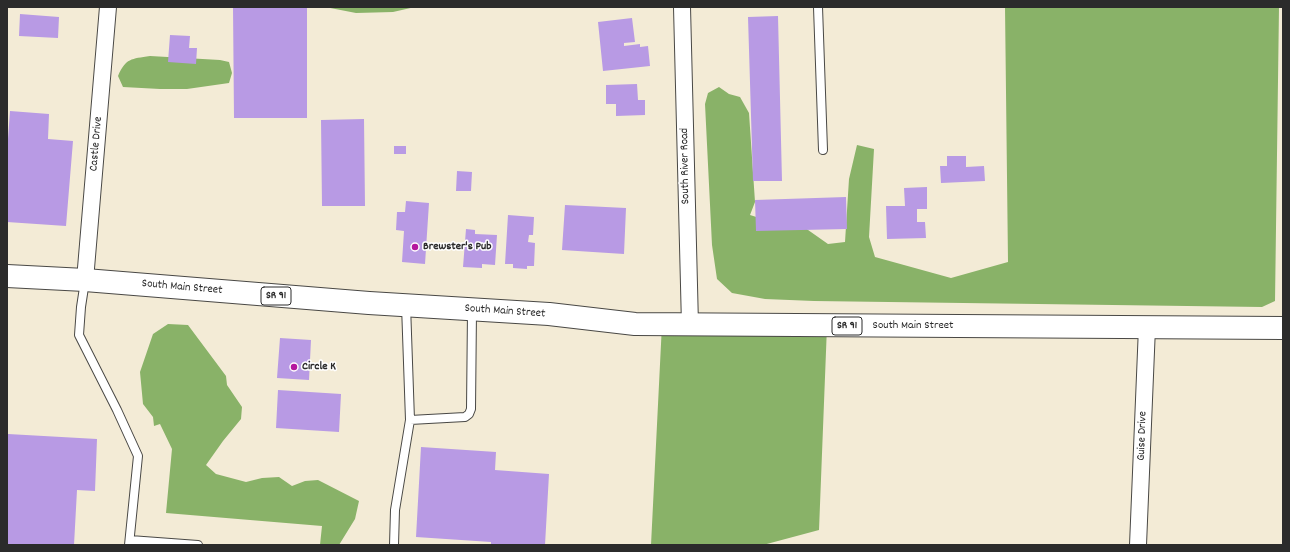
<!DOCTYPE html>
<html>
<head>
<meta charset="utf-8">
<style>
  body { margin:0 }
  #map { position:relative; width:1290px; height:552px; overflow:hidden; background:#f3ebd6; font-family:Dekko,sans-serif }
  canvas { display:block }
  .frame { position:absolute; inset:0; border:8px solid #2b2b2b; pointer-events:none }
</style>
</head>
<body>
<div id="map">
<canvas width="1290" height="552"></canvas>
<div class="frame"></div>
</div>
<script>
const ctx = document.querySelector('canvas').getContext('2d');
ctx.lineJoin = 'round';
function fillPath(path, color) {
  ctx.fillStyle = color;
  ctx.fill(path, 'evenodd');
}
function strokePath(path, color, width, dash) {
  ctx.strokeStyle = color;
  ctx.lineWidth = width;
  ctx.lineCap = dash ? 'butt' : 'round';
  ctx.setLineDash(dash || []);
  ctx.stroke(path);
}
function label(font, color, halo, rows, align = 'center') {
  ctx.font = font + ' Dekko,sans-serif';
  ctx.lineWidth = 3;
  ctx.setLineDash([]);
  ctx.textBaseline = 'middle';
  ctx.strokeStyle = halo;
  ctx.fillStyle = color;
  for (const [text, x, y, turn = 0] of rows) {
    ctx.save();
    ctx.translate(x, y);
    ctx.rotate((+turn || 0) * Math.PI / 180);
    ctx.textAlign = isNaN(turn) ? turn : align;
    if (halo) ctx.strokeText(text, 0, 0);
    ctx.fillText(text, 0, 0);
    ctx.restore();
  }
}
fillPath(new Path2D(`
  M325 7H415L393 12 356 13Z
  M1005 7H1279L1275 301 1262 307 814 301 765 299 732 293 717 279 712 245 705 104 708 93 719 87 729 94 740 97 749 113 755 202 750 215 766 220 791 218 828 244 845 242 849 179 857 145 874 149 869 237 875 257 951 278 1008 262Z
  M150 56 220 60 229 62 232 73 229 83 187 89H160L123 87 118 76C126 58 131 59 150 56Z
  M168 324 188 325 226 376 227 385 242 407 241 419 223 441 206 465 216 474 246 482 262 478 279 477 292 486 305 481 318 480 359 501 355 519 339 545H320L322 526 166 513 172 449 160 424 154 426 153 417 143 404 140 372 153 334Z
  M662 324 827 326 819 530 763 545H651Z`), '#89b268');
fillPath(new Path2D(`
  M233 7H307V118H234Z
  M20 14 59 17 58 38 19 36Z
  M778 16 782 181H753L748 17Z
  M632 18 635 42 624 43V46L640 44V47L648 46 650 66 603 71 598 22Z
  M170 35 190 36 189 48H197L196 64 168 62Z
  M637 84 638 100H645V115L616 116V104H606V85Z
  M10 111 49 114 48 139 73 141 66 226 7 222V153Z
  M364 119 365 206H322L321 120Z
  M394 146H406V154H394Z
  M947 156H966V167L984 166 985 181 941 183 940 166H947Z
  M457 171 472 172 471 191H456Z
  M927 187V209H917V222H925L926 238 887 239 886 206H905L904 188Z
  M846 197 847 229 756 231 755 200Z
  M406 201 429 203 425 264 402 262 404 231 396 230 397 212H405Z
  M565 205 626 208 624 254 562 250Z
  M508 215 534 217 533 235H529L528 242 535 243 534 266H527V269L513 268V264H505Z
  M466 229 475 230V234L497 235 495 265 482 264V268L463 267Z
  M280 338 311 340 309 380 277 378Z
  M278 390 341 394 339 432 276 428Z
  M8 434 97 439 95 491 77 490 74 545H7V456Z
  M421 447 496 452 495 470 549 474 545 545H491V542L416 537Z`), '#b89ae4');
const service = new Path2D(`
  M818 7 823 150
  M85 281 81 307 79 335 117 410 138 456 129 545
  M410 420 465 417 469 414 471 409 472 311
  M130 540 198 545
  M394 545 395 510 410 420 406 305`);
const minor = new Path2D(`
  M682 7 690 325
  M85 280 108 7
  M1138 545 1147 327`);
const primary = new Path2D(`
  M7 276 85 280 369 303 549 314 635 324 1283 328`);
strokePath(service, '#494845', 10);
strokePath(minor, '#494845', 18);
strokePath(primary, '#494845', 24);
strokePath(service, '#fff', 8);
strokePath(minor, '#fff', 16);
strokePath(primary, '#fff', 22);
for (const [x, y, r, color] of [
  [415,247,4,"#b5179e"],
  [294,367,4,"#b5179e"]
]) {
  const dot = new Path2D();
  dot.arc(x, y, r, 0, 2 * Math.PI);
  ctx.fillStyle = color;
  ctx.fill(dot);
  strokePath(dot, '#fff', 1.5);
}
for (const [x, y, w] of [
  [276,296,30],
  [847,326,30]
]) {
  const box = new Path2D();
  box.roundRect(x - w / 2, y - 9, w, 18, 3);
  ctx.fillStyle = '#fff';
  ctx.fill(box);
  strokePath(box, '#2b2b2b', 1);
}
label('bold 11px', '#2b2b2b', null, [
  ["SR 91",276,296],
  ["SR 91",847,326]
]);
label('12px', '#2b2b2b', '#fff', [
  ["Castle Drive",97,144,-85],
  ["South River Road",686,166,-91],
  ["South Main Street",182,288,5],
  ["South Main Street",505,312,4],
  ["South Main Street",913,326],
  ["Guise Drive",1143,436,-88]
]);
label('bold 12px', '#2b2b2b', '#fff', [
  ["Brewster's Pub",423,247],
  ["Circle K",302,367]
], 'left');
</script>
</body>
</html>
